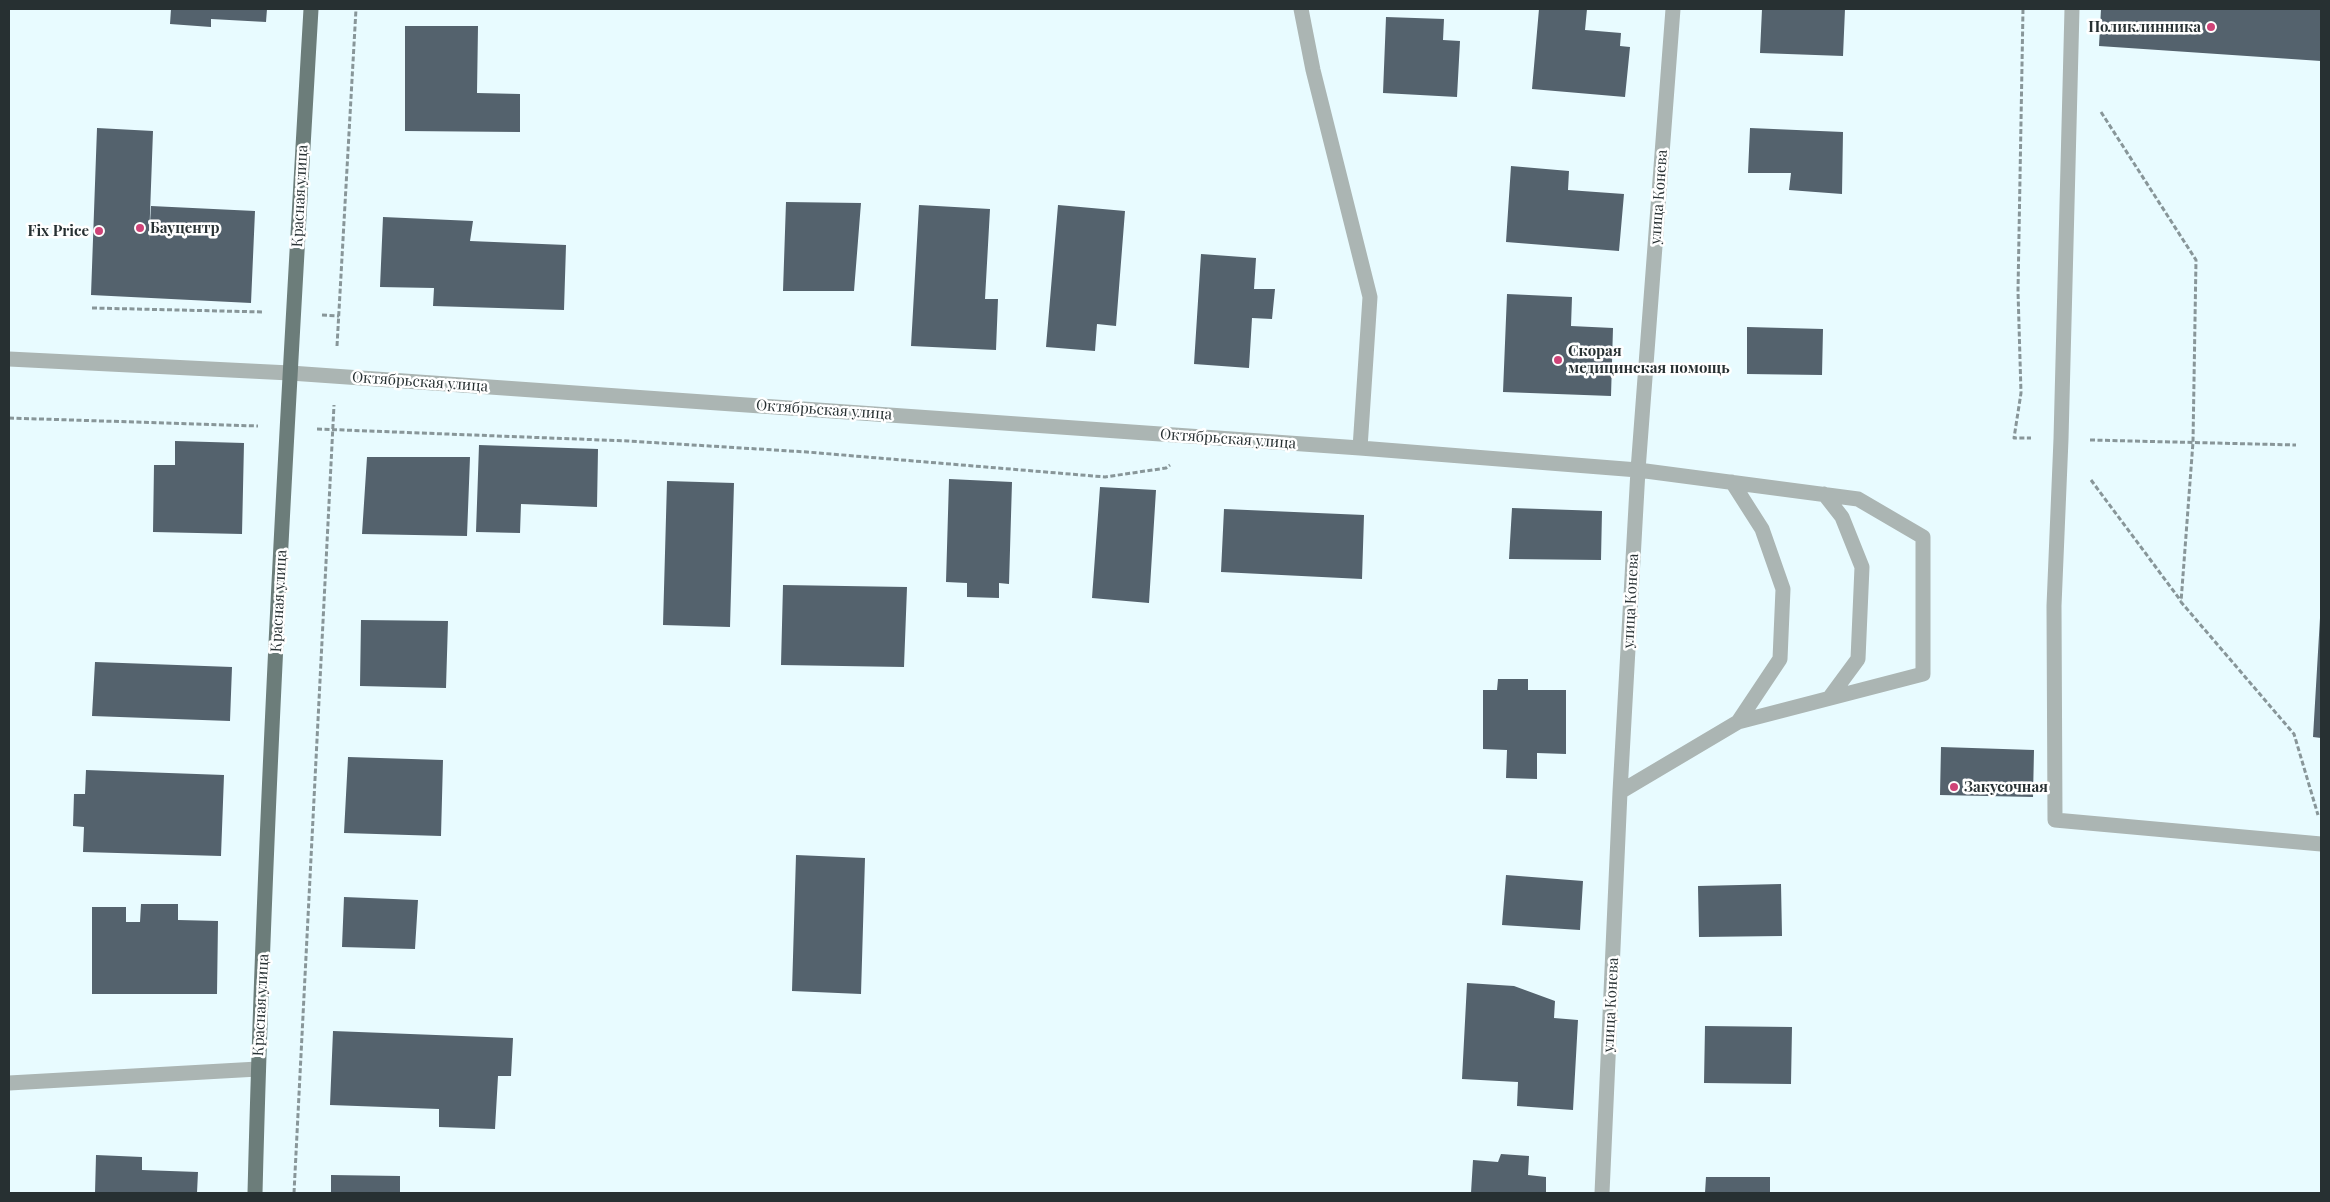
<!DOCTYPE html>
<html>
<head>
<meta charset="utf-8">
<style>
  body { margin:0 }
  #map { position:relative; width:2330px; height:1202px; overflow:hidden; background:#e8fbff; font-family:"Playfair Display",serif }
  canvas { display:block }
  .frame { position:absolute; inset:0; border:10px solid #273032; pointer-events:none }
</style>
</head>
<body>
<div id="map">
<canvas width="2330" height="1202"></canvas>
<div class="frame"></div>
</div>
<script>
const ctx = document.querySelector('canvas').getContext('2d');
ctx.lineJoin = 'round';
function fillPath(path, color) {
  ctx.fillStyle = color;
  ctx.fill(path, 'evenodd');
}
function strokePath(path, color, width, dash) {
  ctx.strokeStyle = color;
  ctx.lineWidth = width;
  ctx.lineCap = dash ? 'butt' : 'round';
  ctx.setLineDash(dash || []);
  ctx.stroke(path);
}
function label(font, color, halo, rows, align = 'center') {
  ctx.font = font + ' "Playfair Display",serif';
  ctx.lineWidth = 5;
  ctx.setLineDash([]);
  ctx.textBaseline = 'middle';
  ctx.strokeStyle = halo;
  ctx.fillStyle = color;
  for (const [text, x, y, turn = 0] of rows) {
    ctx.save();
    ctx.translate(x, y);
    ctx.rotate((+turn || 0) * Math.PI / 180);
    ctx.textAlign = isNaN(turn) ? turn : align;
    if (halo) ctx.strokeText(text, 0, 0);
    ctx.fillText(text, 0, 0);
    ctx.restore();
  }
}
fillPath(new Path2D(`
  M171 9H267L266 22 211 19V27L170 24Z
  M1539 9H1587L1585 30 1621 33 1620 46 1630 47 1625 97 1532 89Z
  M1762 9H1845L1843 56 1760 53Z
  M2101 9H2321V61L2099 46Z
  M1386 17 1444 19 1443 40 1460 41 1457 97 1383 93Z
  M405 26H478L477 93 520 94V132L405 131Z
  M97 128 153 131 149 241 151 206 255 211 251 303 91 295Z
  M1750 128 1843 132 1842 194 1789 190 1791 173H1748Z
  M1511 166 1569 171 1568 190 1624 194 1619 251 1506 242Z
  M786 202 861 203 854 291H783Z
  M919 205 990 209 985 299H998L996 350 911 346Z
  M1058 205 1125 211 1116 326 1097 324 1095 351 1046 347Z
  M383 217 473 221 470 241 566 245 564 310 433 306 434 288 380 287Z
  M1201 254 1256 258 1254 289H1275L1272 319 1252 318 1249 368 1194 364Z
  M1507 294 1572 297 1571 326 1613 328 1611 396 1503 392Z
  M1747 327 1823 329 1822 375 1747 374Z
  M175 441 244 443 242 534 153 532 154 465H175Z
  M479 445 598 449 597 507 521 504 520 533 476 532Z
  M367 457H470L467 536 362 534Z
  M949 479 1012 482 1009 584 999 583V598L967 597V583L946 582Z
  M667 481 734 483 730 627 663 625Z
  M1100 487 1156 490 1149 603 1092 598Z
  M1512 508 1602 511 1601 560 1509 559Z
  M1224 509 1364 515 1362 579 1221 572Z
  M783 585 907 587 904 667 781 665Z
  M2320 618H2321V738L2313 737Z
  M361 620 448 621 446 688 360 686Z
  M95 662 232 667 230 721 92 716Z
  M1498 679H1528V690H1566V754L1537 753V779L1506 778 1507 750 1483 749V690H1497Z
  M1941 747 2034 750 2033 797 1940 795Z
  M348 757 443 760 441 836 344 833Z
  M86 770 224 775 221 856 83 852 84 827 73 826 74 794H85Z
  M796 855 865 858 861 994 792 991Z
  M1506 875 1583 881 1580 930 1502 925Z
  M1781 884 1782 936 1699 937 1698 886Z
  M344 897 418 900 415 949 342 947Z
  M141 904H178V920L218 921 217 994H92V907H126V922H140Z
  M1467 983 1514 986 1555 1001 1554 1018 1578 1020 1573 1110 1517 1106 1518 1082 1462 1079Z
  M1705 1026 1792 1027 1791 1084 1704 1083Z
  M333 1031 513 1038 511 1076H498L495 1129 439 1127V1109L330 1105Z
  M1501 1154 1529 1156 1528 1175 1546 1177V1193H1471L1473 1160 1498 1162Z
  M96 1155 142 1157V1170L198 1172 197 1193H95Z
  M331 1175 400 1176V1193H331Z
  M1706 1177H1770V1193H1705Z`), '#54626d');
strokePath(new Path2D(`
  M2023 9 2018 291 2021 393 2014 438H2031
  M2101 112 2196 260 2193 442 2181 602 2294 734 2318 815
  M92 308 264 312
  M322 315 339 316
  M337 346 356 9
  M9 418 258 426
  M317 429 628 441 807 452 1105 477 1166 468 1170 465
  M2090 440 2296 445
  M2091 480 2181 601
  M294 1193 334 405`), '#889699', 3, [5, 2.5]);
strokePath(new Path2D(`
  M1301 9 1313 70 1370 297 1360 448
  M2072 9 2061 439 2054 606 2055 820 2321 844
  M9 359 290 373 1360 448 1638 470 1858 499 1923 537V674L1738 722 1620 792
  M1732 482 1762 529 1783 589 1780 659 1738 722
  M1824 494 1842 517 1862 567 1858 659 1830 697
  M9 1083 258 1069
  M1602 1193 1620 792 1638 470 1673 9`), '#abb5b3', 15);
strokePath(new Path2D(`
  M255 1193C265 798 288 403 311 9`), '#6c7d7a', 15);
for (const [x, y, r, color] of [
  [2211,27,5,"#cf4377"],
  [140,228,5,"#cf4377"],
  [99,231,5,"#cf4377"],
  [1558,360,5,"#cf4377"],
  [1954,787,5,"#cf4377"]
]) {
  const dot = new Path2D();
  dot.arc(x, y, r, 0, 2 * Math.PI);
  ctx.fillStyle = color;
  ctx.fill(dot);
  strokePath(dot, '#fff', 2);
}
label('bold 15px', '#273032', '#fff', [
  ["Поликлинника",2201,27,"right"],
  ["Бауцентр",150,228],
  ["Fix Price",89,231,"right"],
  ["Скорая",1568,351],
  ["медицинская помощь",1568,368],
  ["Закусочная",1964,787]
], 'left');
label('15px', '#273032', '#fff', [
  ["Красная улица",300,196,-87],
  ["улица Конева",1659,197,-86],
  ["Октябрьская улица",420,382,4],
  ["Октябрьская улица",824,410,4],
  ["Октябрьская улица",1228,439,4],
  ["Красная улица",279,601,-87],
  ["улица Конева",1631,601,-87],
  ["Красная улица",261,1005,-87],
  ["улица Конева",1611,1005,-87]
]);
</script>
</body>
</html>
